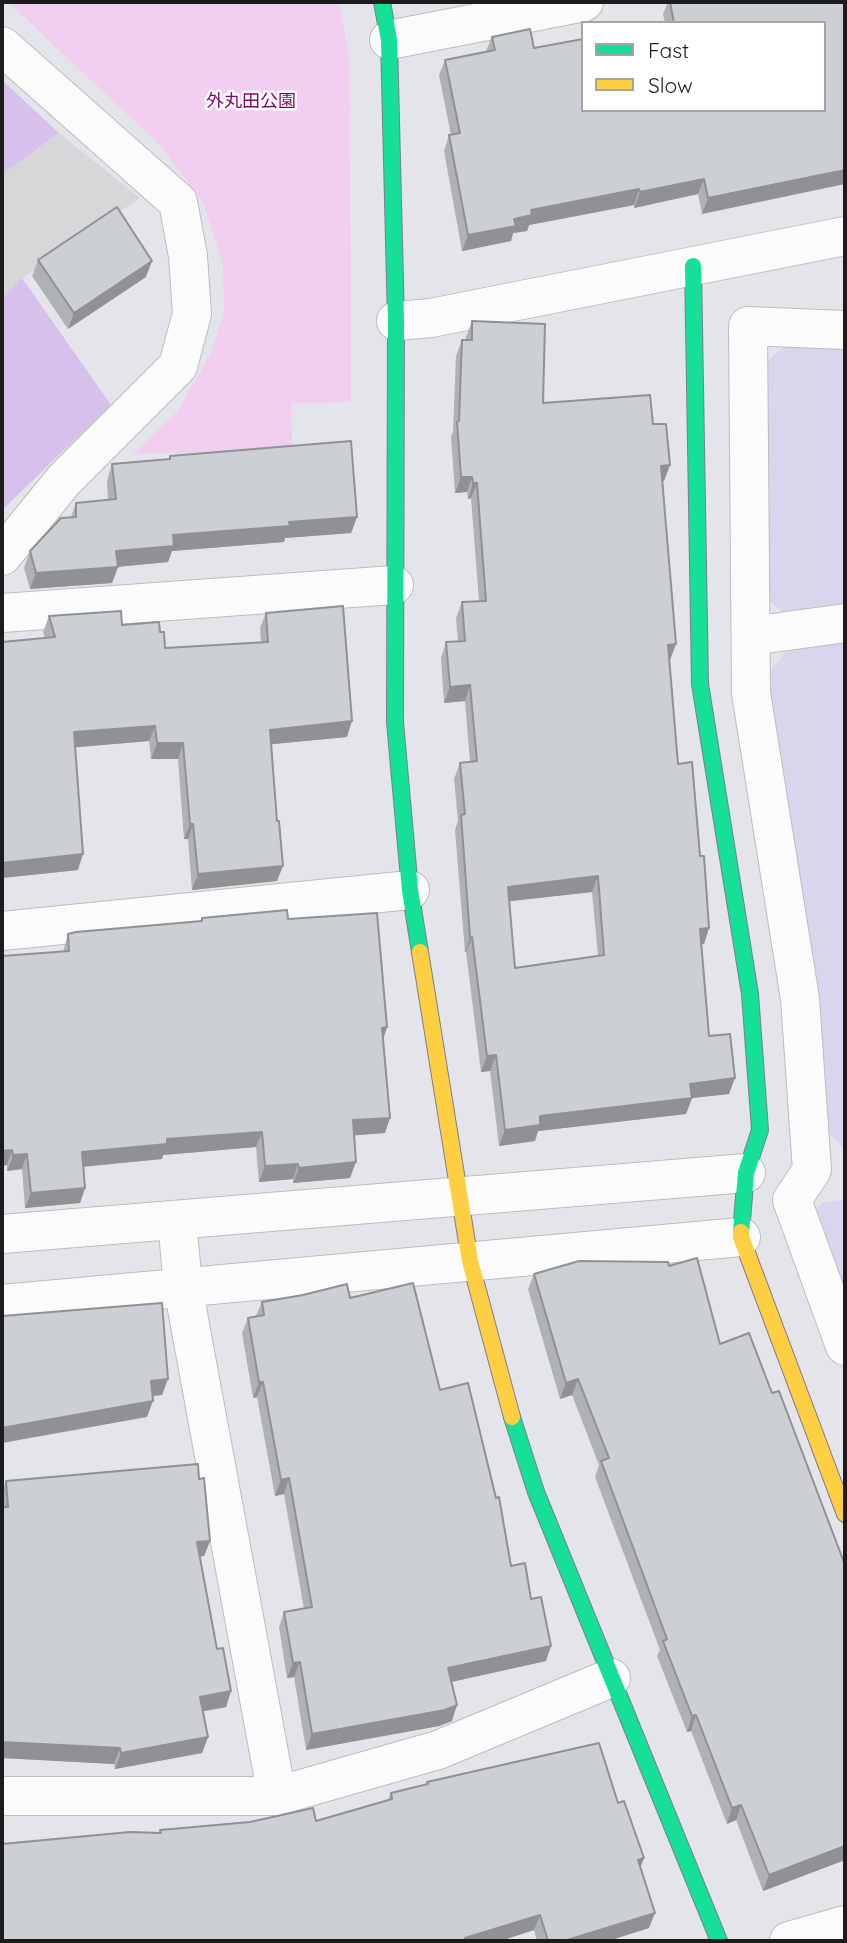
<!DOCTYPE html>
<html>
<head>
<meta charset="utf-8">
<style>
  body { margin:0 }
  #map { position:relative; width:847px; height:1943px; overflow:hidden; background:#e4e5ea; font-family:Quicksand,sans-serif }
  canvas { display:block }
  .frame { position:absolute; inset:0; border:4px solid #1c1c1c; pointer-events:none }
  .legend { position:absolute; left:581px; top:21px; width:245px; height:91px; box-sizing:border-box; background:#fff; border:2px solid #a4a4a4; margin:0; padding:9px 12px; list-style:none; font-size:21px; color:#1c1c1c }
  .legend li { display:flex; align-items:center; gap:14px; height:35px }
  .legend b { width:35px; border:2px solid #a4a4a4 }
</style>
</head>
<body>
<div id="map">
<canvas width="847" height="1943"></canvas>
<div class="frame"></div>
<ul class="legend">
<li><b style="height:9px;background:#16e098"></b>Fast</li>
<li><b style="height:9px;background:#ffcf43"></b>Slow</li>
</ul>
</div>
<script>
const ctx = document.querySelector('canvas').getContext('2d');
ctx.lineJoin = 'round';
function fillPath(path, color) {
  ctx.fillStyle = color;
  ctx.fill(path, 'evenodd');
}
function strokePath(path, color, width, dash) {
  ctx.strokeStyle = color;
  ctx.lineWidth = width;
  ctx.lineCap = dash ? 'butt' : 'round';
  ctx.setLineDash(dash || []);
  ctx.stroke(path);
}
function label(font, color, halo, rows, align = 'center') {
  ctx.font = font + ' Quicksand,"Noto Sans JP",sans-serif';
  ctx.lineWidth = 5;
  ctx.setLineDash([]);
  ctx.textBaseline = 'middle';
  ctx.strokeStyle = halo;
  ctx.fillStyle = color;
  for (const [text, x, y, turn = 0] of rows) {
    ctx.save();
    ctx.translate(x, y);
    ctx.rotate((+turn || 0) * Math.PI / 180);
    ctx.textAlign = isNaN(turn) ? turn : align;
    if (halo) ctx.strokeText(text, 0, 0);
    ctx.fillText(text, 0, 0);
    ctx.restore();
  }
}
fillPath(new Path2D(`
  M787 344 845 345V609L787 617 770 601 764 364Z
  M845 643V1145L841 1146 830 1134 817 998 767 675 787 650Z
  M845 1199V1311L810 1216 822 1203Z`), '#d8d6ed');
fillPath(new Path2D(`
  M2 80 59 133 2 175Z
  M22 278 111 405 2 510V297Z`), '#d7c0eb');
fillPath(new Path2D(`
  M8 2H339L350 62 351 402 291 403 292 450 133 454 178 411 211 353 224 311 223 264 203 202 161 146Z`), '#f1cdef');
fillPath(new Path2D(`
  M59 133 140 198 22 278 2 297V175Z`), '#d6d7d9');
const street = new Path2D(`
  M389 40 584 2
  M2 46 178 202 188 256 192 314 178 366 64 480 2 556
  M396 321 431 318 845 236
  M845 330 748 326 751 693 800 999 812 1170 792 1200 845 1346
  M2 613 394 585
  M751 636 845 623
  M2 931 410 890
  M177 1220 183 1287 277 1796
  M2 1234 746 1173
  M2 1304 741 1237
  M2 1796H277L438 1750 611 1678
  M789 1941 845 1925`);
const fast = new Path2D(`
  M382 2 389 40 396 321 395 722 410 890 420 952
  M693 266 700 684 750 994 760 1130 746 1173 741 1232
  M512 1417 536 1492 719 1941`);
const slow = new Path2D(`
  M420 952 470 1261 512 1417
  M741 1232V1237L845 1514`);
strokePath(street, '#bdbdc0', 40);
strokePath(fast, '#7f7c95', 18);
strokePath(slow, '#7f7c95', 18);
strokePath(street, '#fbfbfc', 38);
strokePath(fast, '#16e098', 16);
strokePath(slow, '#ffcf43', 16);
fillPath(new Path2D(`
  M668 2H845L702 214 698 194 634 208V205L529 225 527 231 513 233 511 241 462 251 444 151 449 135H451L439 75 445 60 486 51 492 37 534 48 583 110 824 23H665L663 14Z
  M38 260 146 277 68 329 32 276Z
  M472 321 543 403 653 424 670 465 664 481H663L670 660 678 764 700 856 709 928 704 944H701L709 1036 729 1094 692 1098 686 1114 538 1131 535 1141 499 1146 490 1071 481 1072 466 952H465L455 830 458 821 454 779 460 763 470 762 465 701 444 703 441 658 446 642 458 641 456 618 462 602 479 601 471 498 468 499 467 492 455 493 451 437 453 431 456 356 462 340H466V337ZM592 892 598 956 515 968 509 901Z
  M170 456 357 517 351 533 285 538 284 542 172 551 168 562 118 567 112 583 30 589 24 568 30 551 71 517 76 503 108 500 107 481 112 464 169 460Z
  M266 613 347 737 271 744 277 881 192 890 188 839H184L178 759H151L149 741 75 747 78 870 2 878V642L45 638 43 632 49 616 122 625 160 632 165 648 261 642 260 628Z
  M202 918 288 919 383 1038 385 1133 354 1135 350 1178 293 1183V1179L259 1182 256 1147 163 1155 162 1159 84 1167 85 1188 80 1203 25 1208 22 1169 7 1171V1165L2 1166V956L63 952 68 934 200 921Z
  M669 1266 720 1344 772 1393 845 1565V1860L763 1891 736 1820 727 1824 691 1731 687 1732 657 1656 660 1650 595 1477 599 1465 572 1395 560 1399 528 1289 534 1274Z
  M350 1298 440 1390 511 1566 531 1599 546 1661 451 1682 452 1721 439 1726 306 1750 294 1677 287 1678 279 1627 284 1612 304 1609 284 1494 275 1496 257 1397 253 1398 242 1333 248 1318 256 1316 262 1302Z
  M199 1479 210 1541 204 1556 199 1557 217 1649 231 1691 226 1707 203 1711 208 1737 202 1753 115 1769 114 1764 2 1758V1492L6 1481Z
  M427 1782 618 1803 640 1868 649 1928 608 1941H537L534 1930 500 1941H2L159 1833 160 1830 316 1821 388 1800 391 1793 427 1784Z`), '#afb2b5');
fillPath(new Path2D(`
  M845 170V184L702 214 708 198Z
  M704 179 698 194 634 208 640 192Z
  M639 189 634 205 529 225 527 231 513 233 511 241 462 251 468 235 514 219 531 210Z
  M152 261 146 277 68 329 74 313Z
  M670 465 664 481 656 482 661 466Z
  M461 477H472L467 492 455 493Z
  M473 483H477L471 498 468 499Z
  M357 517 351 533 285 538 284 542 172 551 168 562 115 567H118L112 583 30 589 36 573 173 535 289 522Z
  M676 644 670 660 663 661 668 645Z
  M470 685 465 701 444 703 450 687Z
  M352 721 347 737 264 745 270 730Z
  M155 726 149 741 68 748 74 732Z
  M157 743H183L178 759H151Z
  M190 824H193L188 839H184Z
  M83 854 78 870 2 878V863Z
  M283 866 277 881 192 890 198 874Z
  M598 876 592 892 503 902 508 887Z
  M709 928 704 944 694 945 700 929Z
  M470 937H472L466 952H465Z
  M387 1027 382 1043V1028Z
  M496 1055 490 1071 481 1072 487 1056Z
  M735 1078 729 1094 692 1098 686 1114 538 1131 535 1141 499 1146 505 1130 540 1116 690 1084Z
  M390 1118 385 1133 347 1136 353 1120Z
  M262 1132 256 1147 163 1155 162 1159 77 1167 82 1152 167 1139Z
  M12 1150 7 1165 2 1166V1151Z
  M27 1154 22 1169 7 1171 13 1155Z
  M356 1162 350 1178 293 1183 299 1168Z
  M298 1164 293 1179 259 1182 265 1166Z
  M85 1188 80 1203 25 1208 31 1193Z
  M168 1379 162 1395 146 1397 151 1381Z
  M578 1379 572 1395 560 1399 566 1383Z
  M259 1382H263L257 1397 253 1398Z
  M153 1401 147 1417 2 1443V1428Z
  M289 1478 284 1494 275 1496 281 1480Z
  M210 1541 204 1556 191 1557 197 1542Z
  M551 1646 546 1661 442 1684 448 1668Z
  M300 1662 294 1677 287 1678 293 1663Z
  M231 1691 226 1707 194 1713 200 1697Z
  M457 1705 452 1721 439 1726 306 1750 312 1734Z
  M696 1715 691 1731 687 1732 692 1716Z
  M208 1737 202 1753 115 1769 121 1753Z
  M2 1742 120 1748 114 1764 2 1758Z
  M741 1805 736 1820 727 1824 732 1808Z
  M845 1846V1860L763 1891 769 1875Z
  M644 1858 638 1874V1860Z
  M655 1913 649 1928 608 1941H564Z
  M540 1915 534 1930 500 1941H464L465 1938Z`), '#8f9194');
const building = new Path2D(`
  M670 2H845V170L708 198 704 179 640 192 639 189 531 210 532 215 514 219 516 226 468 235 449 135 460 133 445 60 495 50 492 37 530 29 534 48 583 39V110H824V23H674Z
  M117 207 152 261 74 313 38 260Z
  M472 321 545 324 543 403 650 395 653 424H666L670 465 661 466 676 644 668 645 678 764 692 762 700 856H704L709 928 700 929 709 1036 730 1034 735 1078 690 1084 692 1098 540 1116V1125L505 1130 496 1055 487 1056 472 937H470L461 815 465 814 460 763 477 761 470 685 450 687 446 642 465 641 462 602 486 601 477 483H473L472 477H461L457 422 459 421 462 340H472ZM598 876 604 955 515 968 508 887Z
  M351 441 357 517 289 522 290 526 173 535 174 546 116 551 118 567 36 573 30 551 61 518 76 517V503L116 499 112 464 170 459V456Z
  M343 606 352 721 270 730 277 821H279L283 866 198 874 193 824H190L183 743H157L155 726 74 732 83 854 2 863V642L55 637 49 616 121 611 122 625 159 622 160 632H164L165 648 268 642 266 613Z
  M287 910 288 919 377 913 387 1027 382 1028 390 1118 353 1120 356 1162 299 1168 298 1164 265 1166 262 1132 167 1139V1144L82 1152 85 1188 31 1193 27 1154 13 1155 12 1150 2 1151V956L69 951 68 934 76 932 202 921V918Z
  M697 1258 720 1344 749 1333 772 1393 779 1391 845 1565V1846L769 1875 741 1805 732 1808 696 1715 692 1716 663 1641 667 1639 601 1461 609 1458 578 1379 566 1383 534 1274 579 1261 668 1262 669 1266Z
  M413 1283 440 1390 468 1383 496 1498 499 1497 511 1566 525 1563 531 1599 541 1597 551 1646 448 1668 457 1705 445 1710 312 1734 300 1662 293 1663 284 1612 312 1607 289 1478 281 1480 263 1382H259L248 1318 264 1315 262 1302 303 1295 347 1284 350 1298Z
  M162 1303 168 1379 151 1381 153 1401 2 1428V1316Z
  M198 1464 199 1479 204 1478 210 1541 197 1542 217 1649 223 1648 231 1691 200 1697 208 1737 121 1753 120 1748 2 1742V1507H8L6 1481Z
  M599 1743 618 1803 624 1801 644 1858 638 1860 655 1913 564 1941H548L540 1915 465 1938 466 1941H2V1844L130 1832 161 1833 160 1830 250 1822 313 1808 316 1821 392 1799 391 1793 428 1784 427 1782Z`);
fillPath(building, '#cccfd3');
strokePath(building, '#8f9194', 2);
label('18px', '#7e056d', '#fff', [
  ["外丸田公園",251,102]
]);
</script>
</body>
</html>
